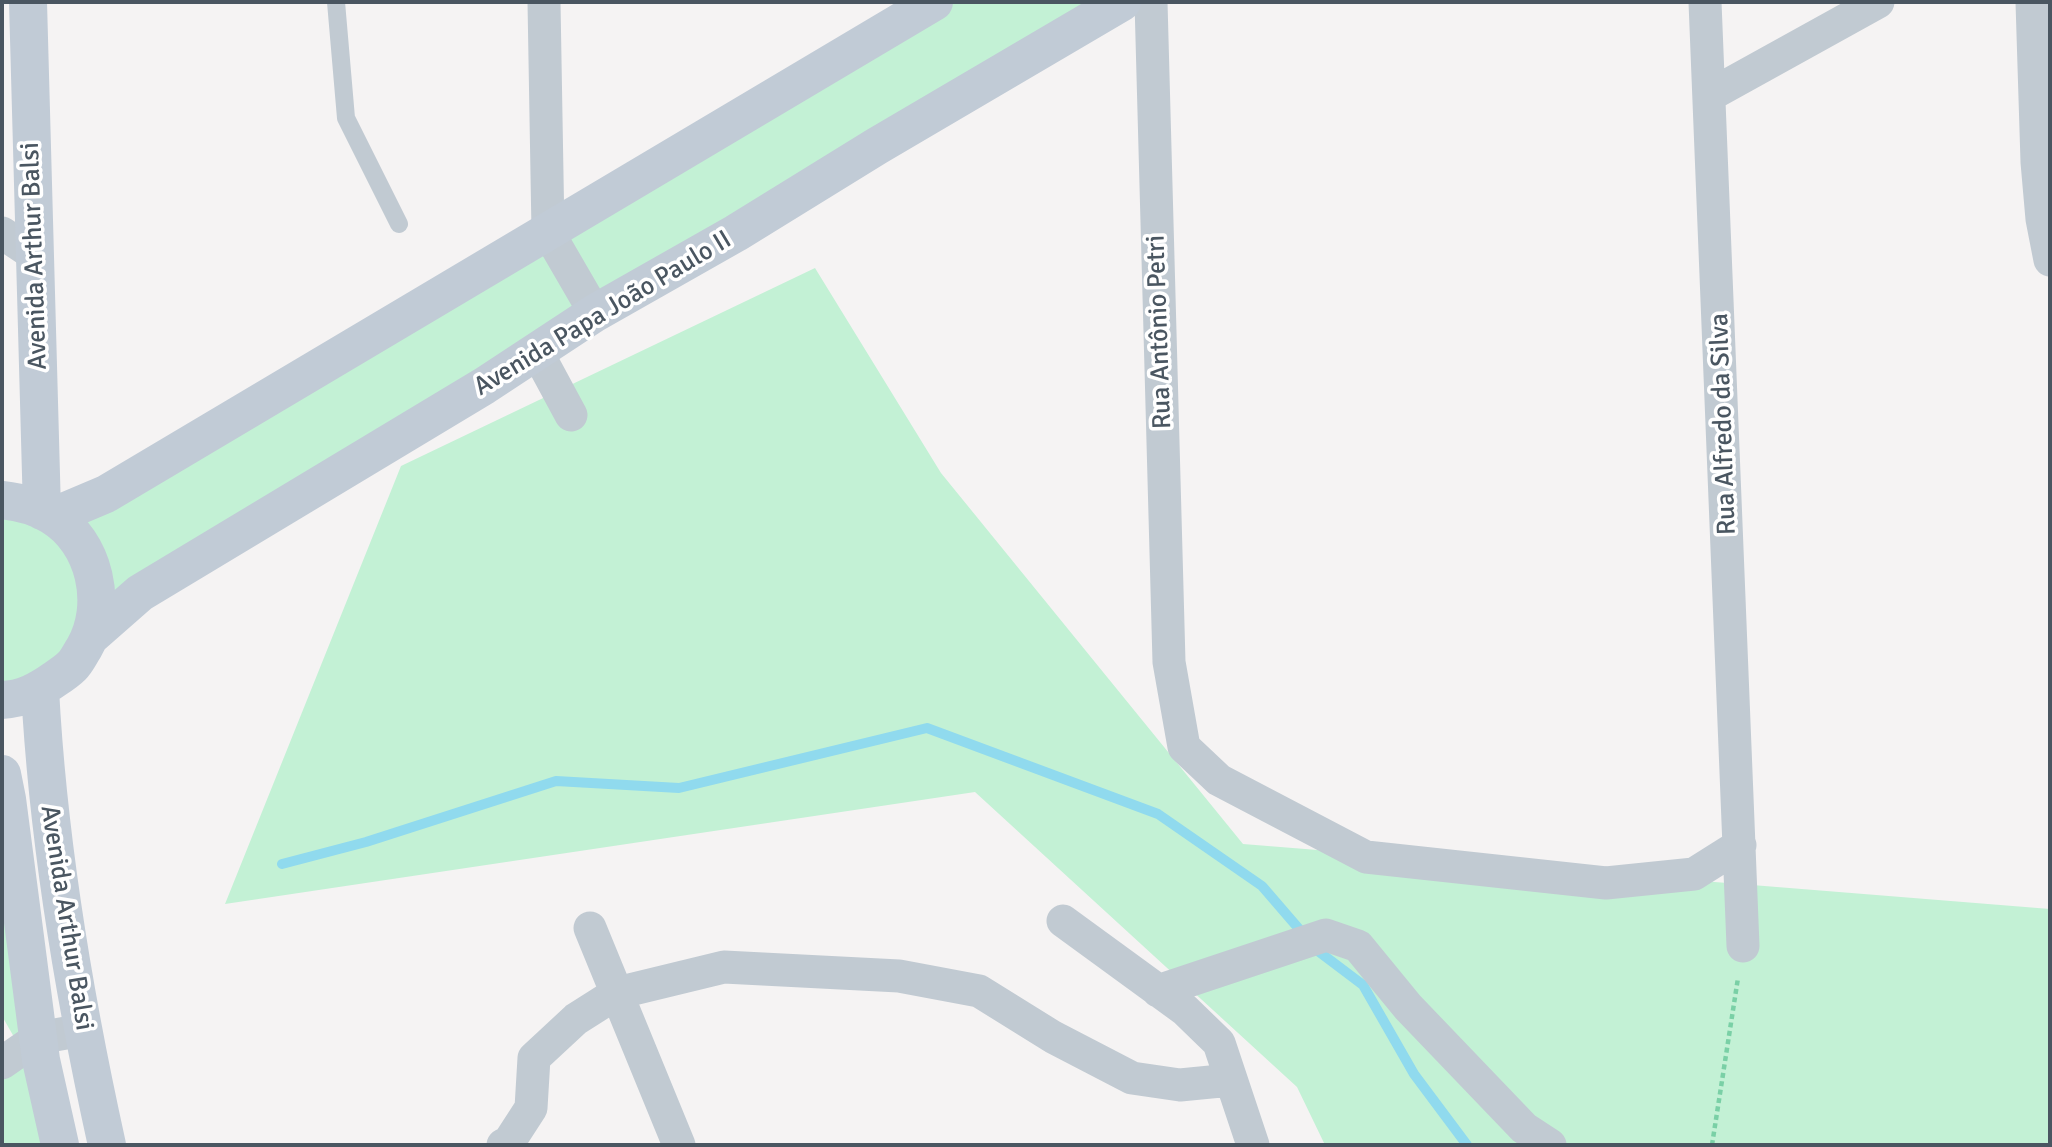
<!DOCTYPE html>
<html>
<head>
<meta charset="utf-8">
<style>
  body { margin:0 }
  #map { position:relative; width:2052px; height:1147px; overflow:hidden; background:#f5f3f3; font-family:Signika,sans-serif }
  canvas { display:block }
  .frame { position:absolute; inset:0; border:4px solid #4a5661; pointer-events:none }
</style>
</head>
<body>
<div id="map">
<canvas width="2052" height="1147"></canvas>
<div class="frame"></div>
</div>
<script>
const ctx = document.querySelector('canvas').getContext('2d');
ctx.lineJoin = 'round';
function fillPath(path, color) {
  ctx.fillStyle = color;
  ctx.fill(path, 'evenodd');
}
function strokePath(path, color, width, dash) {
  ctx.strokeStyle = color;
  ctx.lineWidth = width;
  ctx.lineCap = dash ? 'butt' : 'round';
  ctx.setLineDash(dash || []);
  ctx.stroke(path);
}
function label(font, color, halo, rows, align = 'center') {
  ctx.font = font + ' Signika,sans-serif';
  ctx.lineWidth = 7;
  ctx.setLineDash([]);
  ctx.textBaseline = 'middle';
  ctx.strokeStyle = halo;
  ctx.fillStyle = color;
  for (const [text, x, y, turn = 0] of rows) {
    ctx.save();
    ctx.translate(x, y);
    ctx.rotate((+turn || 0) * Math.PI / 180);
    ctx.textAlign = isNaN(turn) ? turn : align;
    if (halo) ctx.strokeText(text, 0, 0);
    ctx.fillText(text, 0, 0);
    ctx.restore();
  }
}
fillPath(new Path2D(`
  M942 2H1115L597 309 553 234Z
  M546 237 591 312 110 609 82 516Z
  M815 268 941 473 1243 844 2050 909V1145H1325L1297 1087 975 792 225 904 401 466Z
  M2 508 61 536 85 589 69 653 2 693Z
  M2 796 34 1036 18 1044 2 1016Z
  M35 1050 55 1145H2V1071Z`), '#c3f1d5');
strokePath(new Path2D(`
  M282 864 366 842 556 781 679 788 927 728 1158 814 1262 886 1318 951 1363 985 1414 1074 1467 1145`), '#90daee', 10);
strokePath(new Path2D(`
  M1712 1145 1738 978`), '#7ad0a6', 4.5, [5, 3.5]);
strokePath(new Path2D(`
  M336 2 346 118 399 224`), '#c1cad2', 18);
strokePath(new Path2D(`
  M544 2 548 232 595 313
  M1151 2 1169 662 1184 747 1219 780 1366 857 1606 883 1694 874 1740 845
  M1705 2 1743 946
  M2032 2 2037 162 2042 219 2050 260
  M1710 95 1878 2
  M2 233 35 255
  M537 352 571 415
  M1063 921 1185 1010 1219 1043 1253 1145
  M590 928 679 1145
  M1158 991 1326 935 1358 946 1408 1007 1524 1128 1550 1145
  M2 1063 38 1038 83 1030
  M503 1145 509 1142 531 1108 534 1058 576 1019 617 993 724 967 899 976 979 991 1053 1037 1132 1078 1180 1085 1231 1080`), '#c1cad2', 33);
strokePath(new Path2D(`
  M28 2 42 511
  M2 500C20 502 37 506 52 516 95 542 109 605 84 648 80 654 77 661 72 666 67 671 61 675 55 679 38 691 23 699 2 700
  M54 516 106 494 934 2
  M91 636 140 593 484 386 595 313 736 233 877 146 1122 2
  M40 689C48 842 74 996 107 1145
  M2 774 7 799 41 1060 60 1145`), '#c1cbd6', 38);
label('26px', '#4a5661', '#fff', [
  ["Avenida Arthur Balsi",35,256,-92],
  ["Avenida Papa João Paulo II",603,314,-31],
  ["Rua Antônio Petri",1160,332,-92],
  ["Rua Alfredo da Silva",1724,424,-92],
  ["Avenida Arthur Balsi",66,918,81]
]);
</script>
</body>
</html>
